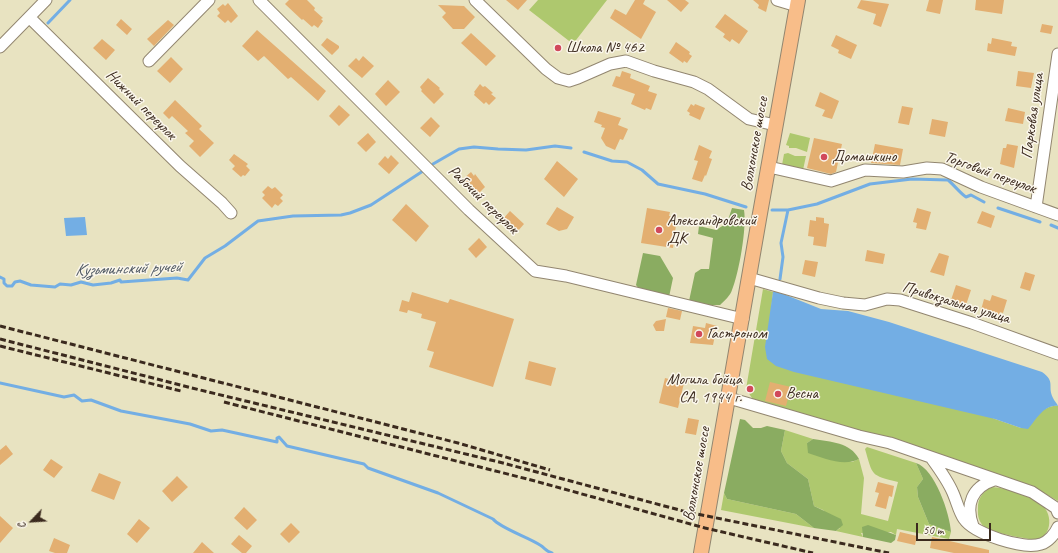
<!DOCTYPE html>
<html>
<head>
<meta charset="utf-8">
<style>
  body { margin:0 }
  #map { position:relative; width:1058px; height:553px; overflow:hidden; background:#e8e3c1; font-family:Caveat,sans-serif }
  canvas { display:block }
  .north { position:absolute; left:12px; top:501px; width:40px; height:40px; -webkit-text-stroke:3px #fbf7ec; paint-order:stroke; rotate:245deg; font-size:11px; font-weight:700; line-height:16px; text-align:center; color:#3b2a1e }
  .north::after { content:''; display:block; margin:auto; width:14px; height:18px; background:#3b2a1e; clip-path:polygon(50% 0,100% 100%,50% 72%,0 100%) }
  .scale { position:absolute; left:916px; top:523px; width:75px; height:18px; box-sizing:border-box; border:2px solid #3b2a1e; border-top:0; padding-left:5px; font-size:12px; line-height:14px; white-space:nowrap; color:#3b2a1e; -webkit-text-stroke:3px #fbf7ec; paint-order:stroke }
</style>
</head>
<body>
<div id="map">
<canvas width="1058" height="553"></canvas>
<div class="north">С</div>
<div class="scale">50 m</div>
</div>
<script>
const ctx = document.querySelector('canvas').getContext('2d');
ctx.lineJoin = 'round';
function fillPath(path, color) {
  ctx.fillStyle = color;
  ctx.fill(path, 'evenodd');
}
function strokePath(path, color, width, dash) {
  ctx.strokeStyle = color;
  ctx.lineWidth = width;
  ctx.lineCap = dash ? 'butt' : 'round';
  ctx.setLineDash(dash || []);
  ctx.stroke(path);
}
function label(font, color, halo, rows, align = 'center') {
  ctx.font = font + ' Caveat,sans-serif';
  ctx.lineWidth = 3;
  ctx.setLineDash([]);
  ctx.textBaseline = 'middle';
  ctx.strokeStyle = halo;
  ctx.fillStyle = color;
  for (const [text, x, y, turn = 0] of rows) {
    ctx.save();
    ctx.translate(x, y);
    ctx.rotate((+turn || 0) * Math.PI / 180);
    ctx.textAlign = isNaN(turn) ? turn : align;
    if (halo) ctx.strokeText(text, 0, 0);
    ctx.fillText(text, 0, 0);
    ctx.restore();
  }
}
fillPath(new Path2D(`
  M538 0H607L573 44 529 10Z
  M790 133 810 138 807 152 796 148H789V146L786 145Z
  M788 153 795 156H806L803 170 782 165 784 154Z
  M763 289 773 292 770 320 995 419 1021 428C1031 420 1045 404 1058 406V501L1030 485 756 404 746 389Z
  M785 430 813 439 807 443 852 462 859 459 864 478 861 514 888 521 898 482C870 475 873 476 865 449L867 447 916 463 923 479 917 487 918 497 929 524 951 532 949 539 897 529 896 535 891 532 861 533 863 537 836 531 840 528 823 510 814 506 808 479 787 463 781 451Z
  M992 487C1010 489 1027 493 1041 504 1056 516 1050 544 1029 539 1018 537 986 532 981 523 977 517 978 511 978 505 979 496 985 490 992 487Z
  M724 493 727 499 796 514 814 528 721 510Z`), '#aec86e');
fillPath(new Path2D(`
  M732 208 744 210C747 227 739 273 732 290 730 296 725 300 720 305H709L689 301 695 273 701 269H709L713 238 698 234 699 226 716 230 727 223Z
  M643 253 660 256 673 278 669 297 639 289 636 285Z
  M740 419 745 420 753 428H761L767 426 785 430 781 451 787 463 808 479 814 506 841 519 843 525 836 531 814 528 796 514 727 499 724 493Z
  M813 439C831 442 850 442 859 459 843 467 824 458 808 453L807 443Z
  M916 463C935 469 950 514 951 532L929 524 918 497 917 487 923 479Z
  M868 525 896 535 895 540 891 543 863 537 862 527Z`), '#8aac61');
fillPath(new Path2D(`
  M85 217 87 235 66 236 64 218Z
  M776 291 821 309 848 311 889 322 1042 372C1056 382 1047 386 1053 398 1054 401 1057 403 1058 406 1044 404 1036 420 1028 429L1021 428 995 419 794 372 776 366 767 359 765 347 773 292Z`), '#73aee4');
strokePath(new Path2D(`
  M48 23 70 0
  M584 152 612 161 627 162 642 170 658 184 705 194 746 207
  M433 164 459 149 474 147 498 149 526 150 555 146 571 148
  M998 208 1040 222
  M772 210H788L817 204 870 184 912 179 948 180C954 185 961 194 966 197L971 195 984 202
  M1051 225 1058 228
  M0 277 4 279V283L7 286H12L15 282 20 281 31 285 55 287 60 284 71 285 81 282 93 285 111 283 120 280 121 282 177 278 188 280 205 258 225 246 258 221 293 216 341 215 350 213 371 205 423 171
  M780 279 783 257 781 243 788 210
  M0 383 64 397 74 395 82 401 91 400 121 411 190 424 211 431 222 430 277 442V438L279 437 287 446 364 464 368 468 438 493 493 519C500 528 528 537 540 545 545 548 547 552 552 553`), '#73aee4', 3);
fillPath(new Path2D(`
  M289 0H307L315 8 314 10 323 18 321 19 323 21 318 28 314 25 312 27 303 19 302 20 285 4Z
  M506 0H527L518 10Z
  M635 0H645L643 4 656 12 641 39 610 18 615 9 626 15Z
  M667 0H685L689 3 681 12Z
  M753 0H769L766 12 758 8 759 5Z
  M861 0 889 4 881 27 873 24 876 14 857 8Z
  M929 0H943L940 14 926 11Z
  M976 0H1004L1002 14 975 10Z
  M228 3 238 16 231 23 228 20 225 23 217 16 220 13 217 9 223 4 225 6Z
  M438 5 464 6 475 17 464 29H453L442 17 446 13Z
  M725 14 748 31 739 44 732 39 730 42 723 37 725 34 715 27Z
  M121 19 132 29 127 35 116 25Z
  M168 20 174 25 154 46 147 39Z
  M1042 24 1053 26 1051 34 1040 32Z
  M257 30 326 91 318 101 291 77 288 79 264 56 258 61 242 46Z
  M471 33 496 56 486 66 461 43Z
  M836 35 857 45 851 59 838 53 839 50 831 46Z
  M327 38 339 46V48L332 55 321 45Z
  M992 38 1012 42 1011 46 1017 47 1015 56 987 51 988 43 991 44Z
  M102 39 115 50 106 60 93 48Z
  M676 42 690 52 689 54 692 56 687 63 684 61 683 63 669 53Z
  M363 56 374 66 362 78 348 66 356 58 359 61Z
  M171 57 183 69 170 83 157 71Z
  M622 71 631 74 630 78 650 86 648 91 657 94 651 110 646 108 645 110 631 104 635 94 612 86 616 76 620 77Z
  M1018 71 1034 73 1031 88 1016 86Z
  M428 78 440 88 439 89 444 94 434 104 421 91 422 90 420 87Z
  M388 80 400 92 386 106 375 94Z
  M480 84 483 87 485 86 493 93 491 94 496 98 489 105 486 102 484 104 474 95 475 93 474 92Z
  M820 92 839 101 832 119 822 116 825 110 815 106Z
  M175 100 202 126 199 129 214 143 200 157 189 146 194 141 185 133 188 131 172 116 169 119 163 113Z
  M691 104 694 106 695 104 705 108 700 120 689 115 690 113 687 111Z
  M339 105 350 115 339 126 329 116Z
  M902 106 913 108 909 125 898 123Z
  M1008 108 1025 112 1023 124 1005 121Z
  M598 111 621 118 618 125 628 129 623 140 620 139 615 150 606 146 601 138 605 128 601 127 602 125 594 122Z
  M431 117 440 126 430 137 420 128Z
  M932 119 948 122 945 137 929 134Z
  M368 133 376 142 366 152 357 143Z
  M814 138 842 144 836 172 831 174 807 168Z
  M875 144 903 149 900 165 871 163Z
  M1007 144 1018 146 1014 168 1000 164 1003 148H1006Z
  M699 145 712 151 709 158 712 159 706 176 705 175 702 182 692 179 698 161 694 160Z
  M234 154 248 164 246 166 250 170 245 176 243 175 241 177 232 169 235 166 229 160Z
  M391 155 399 163 389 174 378 164 385 156 388 159Z
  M557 161 578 179 564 197 544 179Z
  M471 172 474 176 475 174 485 187 477 195 462 180Z
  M268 186 272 189 275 187 283 195 280 198 283 201 278 206 275 204 272 208 262 198 265 195 262 192Z
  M406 204 429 226 416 242 392 220Z
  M557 207 574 217 567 229 559 231 546 224Z
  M647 208 670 212 669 216 677 217 673 248 641 243Z
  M917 208 931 212 926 230 916 228 917 223 913 222Z
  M510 211 524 224 517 232 503 219Z
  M982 211 995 216 991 228 977 223Z
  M816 217 824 218V223L829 224 826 247 813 245 814 237 808 236 810 220 816 221Z
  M479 238 487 247 476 258 468 249Z
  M867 250 885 254 883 264 865 261Z
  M939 253 949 256 944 276 930 272Z
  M805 260 818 262 815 277 802 274Z
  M1025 272 1035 275 1030 291 1020 288Z
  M956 285 971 290 965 308 950 303Z
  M412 292 448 303 450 299 514 319 493 387 429 367 434 352 427 350 436 322 421 318 422 314 408 310 407 313 399 311 402 300 409 302Z
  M992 295 1007 300 1003 313 1000 312 999 315 981 310 984 299 990 301Z
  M668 308 682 311 680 320 666 317Z
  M666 319 664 331H656L653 325 656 321Z
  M706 323 717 326 713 345 690 343 693 326 705 328Z
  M529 361 556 368 551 386 525 379Z
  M665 378 684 383 678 408 659 403Z
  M770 382 791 387 786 406 765 401Z
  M688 418 699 420 696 435 685 433Z
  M6 445 13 454 0 465V450Z
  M51 459 63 467 54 478 43 470Z
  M99 473 121 482 114 500 91 491Z
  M177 476 188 487 172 502 162 491Z
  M878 482 894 486 892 497 889 496 886 509 875 506 879 493 875 492Z
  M244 507 257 520 247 530 234 518Z
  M0 516 13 528 0 543Z
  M139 519 150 528 137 543 127 534Z
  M291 523 300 532 289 543 280 534Z
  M900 532 917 536 915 545 897 541Z
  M239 535 252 546 246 553H242L231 544Z
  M932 537 989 550V553H954L930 548Z
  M54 538 70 545 67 553H55L49 551Z
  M202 542 214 553H193Z`), '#e3af71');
const minor = new Path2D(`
  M259 0 469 210 535 271 566 276 743 319
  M475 0 546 69 558 78 569 81 578 78 610 64 626 61 654 71 694 82 708 89 749 119 775 125
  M777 0 797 6
  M30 18 180 166 222 203 231 213
  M0 47 46 0
  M149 61 209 0
  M769 167 831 181 865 170 903 172 927 168 942 169 981 187 1058 215
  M1036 207 1058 54
  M749 278 819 298 843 303 865 305 887 299 900 300 972 323 1058 354
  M729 398 859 436 890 443 1032 492 1056 508 1058 513
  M932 459C940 470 948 481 953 493 957 502 959 512 964 519 974 534 1024 550 1041 544 1048 542 1055 534 1058 527
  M973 526C965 505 972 487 994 480`);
const major = new Path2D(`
  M701 553C734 369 764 184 798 0`);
strokePath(minor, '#928670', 13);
strokePath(major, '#928670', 16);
strokePath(minor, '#fff', 11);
strokePath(major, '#f8bd89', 14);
strokePath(new Path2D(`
  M0 326 458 443 550 470
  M0 339 200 390 499 462 687 512 889 553
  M0 346 181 391
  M224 402 535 481 705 528 813 553`), '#3b2a1e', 3, [6, 3]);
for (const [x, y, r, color] of [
  [558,48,4,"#d1495b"],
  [824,157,4,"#d1495b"],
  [659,230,4,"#d1495b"],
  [699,334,4,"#d1495b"],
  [750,389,4,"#d1495b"],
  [778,394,4,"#d1495b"]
]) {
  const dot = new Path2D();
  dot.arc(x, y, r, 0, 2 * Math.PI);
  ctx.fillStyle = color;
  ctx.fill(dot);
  strokePath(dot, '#fbf7ec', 1.5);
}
label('16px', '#3b2a1e', '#fbf7ec', [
  ["Школа № 462",566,48],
  ["Домашкино",832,157],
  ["Александровский",667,221],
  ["ДК",667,239],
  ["Гастроном",707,334],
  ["Могила бойца",742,380,"right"],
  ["СА, 1944 г.",742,398,"right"],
  ["Весна",786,394]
], 'left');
label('16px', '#3b2a1e', '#fbf7ec', [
  ["Нижний переулок",141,105,45],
  ["Парковая улица",1033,116,-82],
  ["Волхонское шоссе",755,144,-80],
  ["Торговый переулок",990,173,20],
  ["Рабочий переулок",483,200,44],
  ["Привокзальная улица",956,303,17],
  ["Волхонское шоссе",697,474,-80]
]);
label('italic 17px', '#4f5863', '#fbf7ec', [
  ["Кузьминский ручей",128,269,-2]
]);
</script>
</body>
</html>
